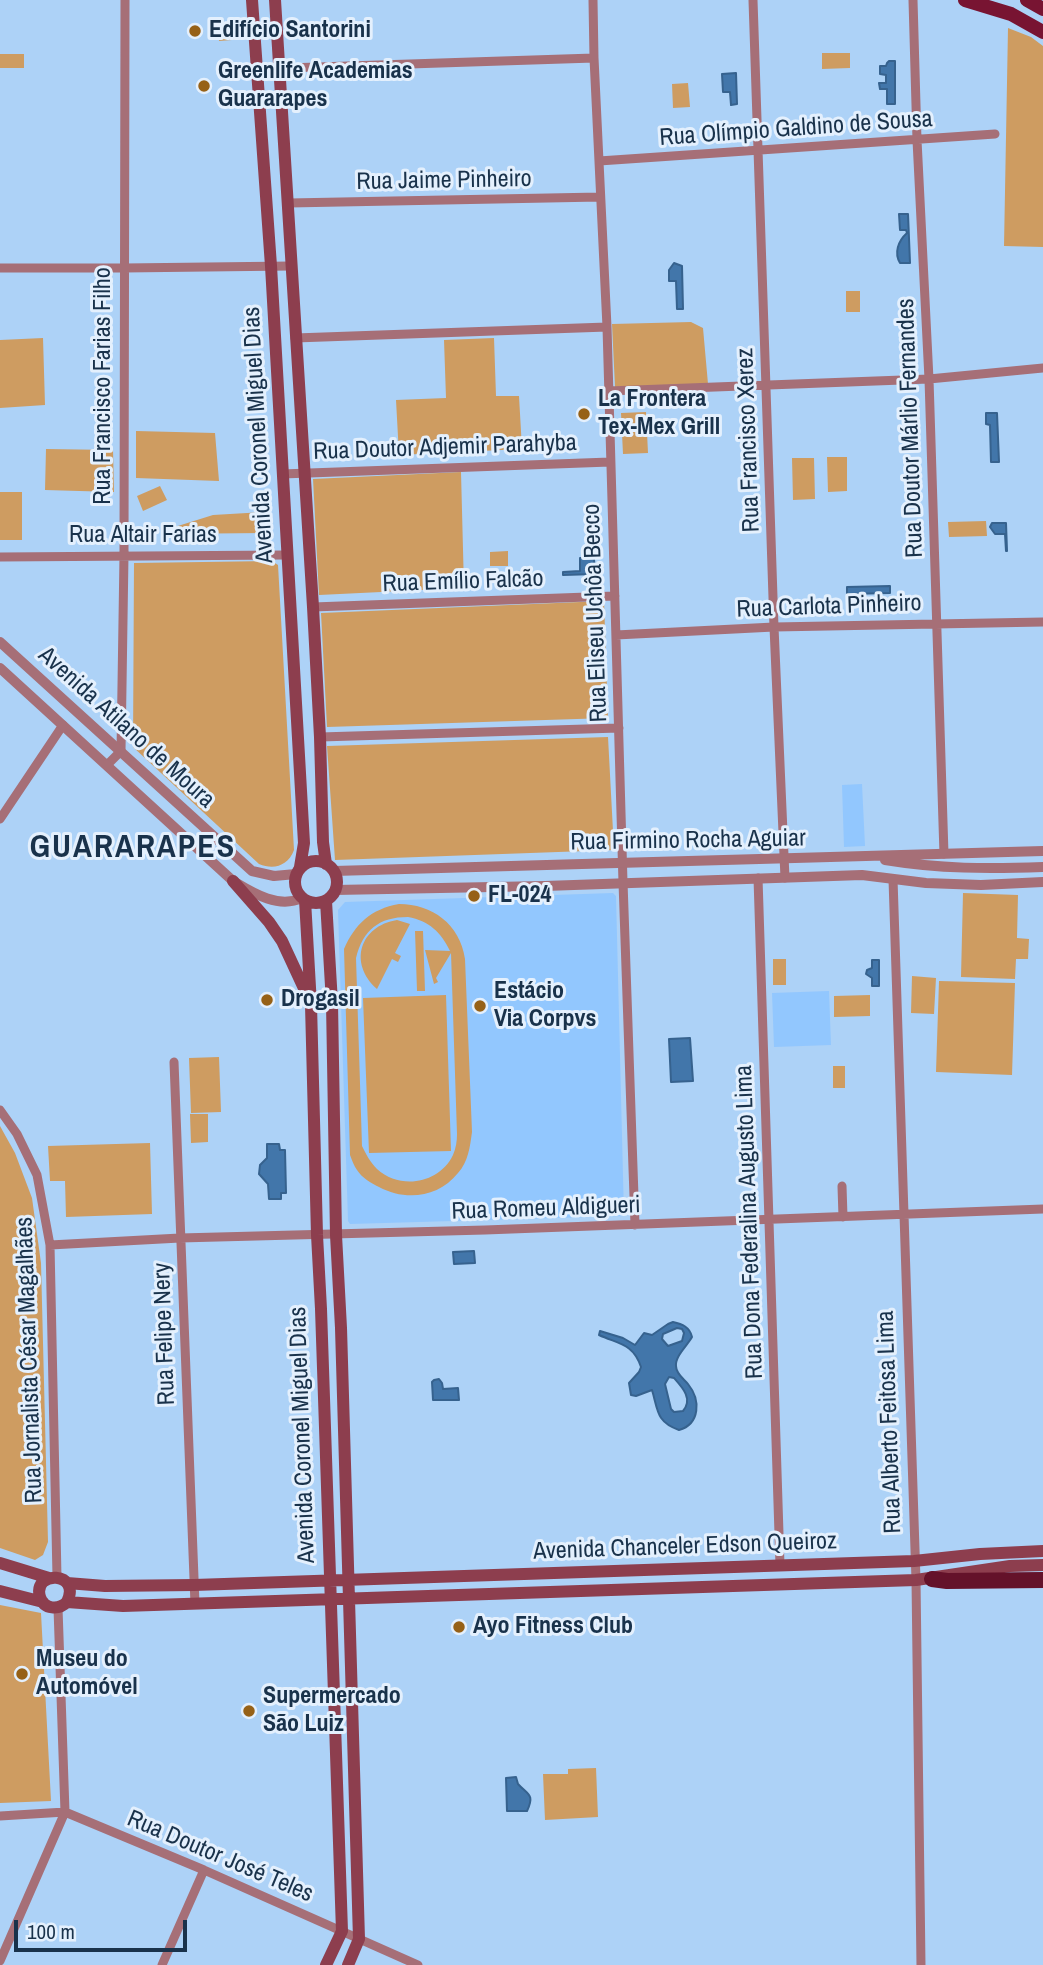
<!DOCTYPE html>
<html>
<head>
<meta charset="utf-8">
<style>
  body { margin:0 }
  #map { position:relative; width:1043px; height:1965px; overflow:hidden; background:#add2f7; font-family:"Archivo Narrow",sans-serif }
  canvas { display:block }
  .scale { position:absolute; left:14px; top:1920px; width:173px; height:32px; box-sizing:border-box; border:4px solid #19324b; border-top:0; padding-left:9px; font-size:21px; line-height:24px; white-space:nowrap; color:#19324b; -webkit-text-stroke:5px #e4f0fd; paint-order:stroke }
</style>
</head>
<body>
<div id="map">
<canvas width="1043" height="1965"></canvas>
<div class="scale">100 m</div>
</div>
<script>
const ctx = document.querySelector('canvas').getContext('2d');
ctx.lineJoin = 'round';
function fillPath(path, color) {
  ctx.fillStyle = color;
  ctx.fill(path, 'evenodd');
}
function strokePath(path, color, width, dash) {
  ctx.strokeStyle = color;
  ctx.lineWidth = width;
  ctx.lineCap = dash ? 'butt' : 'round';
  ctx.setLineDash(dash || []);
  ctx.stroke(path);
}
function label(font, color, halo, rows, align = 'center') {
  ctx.font = font + ' "Archivo Narrow",sans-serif';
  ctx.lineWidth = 6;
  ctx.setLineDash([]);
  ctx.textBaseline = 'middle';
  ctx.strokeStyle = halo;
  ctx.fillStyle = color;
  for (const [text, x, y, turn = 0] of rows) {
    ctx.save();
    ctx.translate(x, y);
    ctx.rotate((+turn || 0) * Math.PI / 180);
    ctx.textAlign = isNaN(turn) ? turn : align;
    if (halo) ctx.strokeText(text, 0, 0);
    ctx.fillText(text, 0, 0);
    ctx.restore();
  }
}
fillPath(new Path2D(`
  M862 784 865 846 844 847 842 785Z
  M613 893 616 896 624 1216 350 1224 348 1221 338 910 345 902Z
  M829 991 831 1045 774 1047 772 993Z`), '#92c7fe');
fillPath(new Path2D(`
  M244 25 245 39 219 41 218 27Z
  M1008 28 1031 37 1043 46V247L1004 246Z
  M822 53H850V68L822 69Z
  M0 54H24V68H0Z
  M688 83 690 107 673 108 672 84Z
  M846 291H860V312H846Z
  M691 322 703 328 708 384 615 387 612 324Z
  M43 338 45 405 0 408V340Z
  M494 338 496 396H519L522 449 399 455 396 400 446 398 444 340Z
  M646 412 648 453 623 454 621 413Z
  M136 431 215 433 219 481 136 478Z
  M46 449 113 450 114 492 45 490Z
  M827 457H847V491L828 492Z
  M792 458H814L815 499 793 500Z
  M461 472 464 588 319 595 313 479Z
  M160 486 167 500 143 511 137 496Z
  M0 492H22V540H0Z
  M264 512 265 533 161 534 165 530 213 515Z
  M986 521 987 536 949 537 948 522Z
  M508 551V566H490V552Z
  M272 561 278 565 294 850C288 866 274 870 259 864L133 747 134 563Z
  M604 601 608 718 327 727 321 613Z
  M608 737 614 850 335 860 327 746Z
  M963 893 1018 895 1017 938 1029 939 1028 959H1016L1015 979 961 977Z
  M399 904C432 904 460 924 465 959L472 1132C470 1147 468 1162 458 1173 438 1198 405 1201 379 1187 371 1183 362 1178 357 1170 354 1166 352 1160 350 1155L344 949C355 924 371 909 399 904ZM408 917C429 921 441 932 450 951L425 950 434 984 438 982 436 978 451 953 457 1134C457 1141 456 1148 453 1155 439 1184 400 1190 377 1169 370 1162 366 1154 362 1146L356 958C363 930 379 917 408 917Z
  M397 920 410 924 395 953 401 956 398 962 392 959 377 989C348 963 360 926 397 920Z
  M415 931H423L425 991H417Z
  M773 959H786V985H773Z
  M912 976 936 978 934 1014 911 1013Z
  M939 981 1015 983 1012 1075 936 1072Z
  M446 995 451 1151 369 1153 363 998Z
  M870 995V1016L834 1017V996Z
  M219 1057 221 1112 191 1113 189 1058Z
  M833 1066H845V1088H833Z
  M190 1114H208V1142L191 1143Z
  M0 1126 15 1153 32 1198 41 1263 48 1542 43 1555 35 1560 0 1548Z
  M150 1143 152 1214 66 1217 65 1181H50L48 1146Z
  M0 1605 41 1613 51 1801 0 1803Z
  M596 1768 598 1817 545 1820 543 1774H568V1769Z`), '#ce9c61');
const water = new Path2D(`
  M889 61H895V104H887V89H880L879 83H886V75L880 74V66H886L887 63Z
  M736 73 737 104 731 105 730 92H723L722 74Z
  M899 214H908L910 263H900C894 253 898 241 907 233L906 230H900Z
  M674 263 682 266 683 309H677L676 281H669V270Z
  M986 413H997L999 462H991L990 425 986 424Z
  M992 523H1006L1007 551H1006L1005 534H995L990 527Z
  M589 554 594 559 595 574 563 575V572L580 571V558H585Z
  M890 586V593L847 594V587Z
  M872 960H879V986H872V978L866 974 867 970 872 968Z
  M690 1038 693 1081 671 1082 669 1039Z
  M267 1144H279L280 1150H285L286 1193H281V1199H269L268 1184 259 1174 260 1165 267 1158Z
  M474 1251 475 1263 454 1264 453 1252Z
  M673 1322C682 1324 690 1327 692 1337 687 1346 675 1356 676 1366 676 1374 684 1379 688 1384 701 1400 700 1424 679 1430 656 1422 658 1410 652 1390L636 1396 631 1395 629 1383 639 1372 641 1367C633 1343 618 1344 599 1335L600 1331 623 1338 635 1345 644 1333 652 1335 668 1324ZM677 1328 682 1329 684 1333 682 1341 668 1346 662 1339 663 1334ZM669 1377 674 1378C683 1388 693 1399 683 1411L674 1412 671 1409 665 1384Z
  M439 1379 442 1383 443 1389 458 1388 459 1400H433L432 1382 434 1380Z
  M516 1777 518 1784C528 1795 535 1794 527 1811H507L506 1778Z`);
fillPath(water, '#4276aa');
strokePath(water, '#36628e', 2);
strokePath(new Path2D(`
  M593 0 594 58 607 327 623 882 635 1225
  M753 0 774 627 785 878
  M913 0 917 140 929 379 944 854
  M256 69 594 58
  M599 161 995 134
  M289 203 600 197
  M0 268H124L291 266
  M295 338 607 327
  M608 391 929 379 1043 368
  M282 474 610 462
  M0 557 286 555
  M313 607 615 596
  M616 635 774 627 1043 622
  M320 737 619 728
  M107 765 121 751 124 555 125 0
  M0 819 63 725
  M758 878 780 1565
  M893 879 916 1580 921 1965
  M174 1062 195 1604
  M0 1110 17 1134 37 1175 50 1245 57 1577
  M842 1186 843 1217
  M50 1245 180 1238 485 1230 1043 1209
  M0 1816 65 1812 204 1870 418 1965
  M0 1961 65 1812 58 1608
  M162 1965 204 1870`), '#a66f77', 9);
strokePath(new Path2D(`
  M0 642 252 871 274 876 296 874
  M0 668 233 881C253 893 278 909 302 898
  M885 860C940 869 988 869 1043 867
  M334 871 1043 851
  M335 890 545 886 862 875 926 883 981 885 1043 882`), '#a66f77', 10);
strokePath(new Path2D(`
  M252 0 271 266 304 843 300 867
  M275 0 313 607 320 737 323 842 326 864
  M295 882a21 21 0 1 1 42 0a21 21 0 1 1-42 0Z
  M233 881 269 922 282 941 308 997
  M305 900 311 1005 317 1235 321 1309 342 1931 326 1965
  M326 901 332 1003 336 1235 341 1328 359 1939 348 1965
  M0 1563 49 1578
  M67 1583 105 1586 194 1585 914 1561 980 1554 1043 1551
  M0 1591 43 1602
  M67 1602C82 1571 32 1570 40 1597 44 1610 59 1610 67 1602L123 1606 916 1580 1010 1566 1043 1565`), '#8d3e4e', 12);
strokePath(new Path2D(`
  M965 0 1011 14 1043 32
  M1027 0 1043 9`), '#781432', 14);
strokePath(new Path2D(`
  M932 1579 947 1581 1043 1580`), '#64122a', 16);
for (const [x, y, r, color] of [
  [195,31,7,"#966117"],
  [204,86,7,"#966117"],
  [584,414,7,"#966117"],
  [474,896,7,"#966117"],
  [267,1000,7,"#966117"],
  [480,1006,7,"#966117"],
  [459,1627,7,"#966117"],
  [22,1674,7,"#966117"],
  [249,1711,7,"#966117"]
]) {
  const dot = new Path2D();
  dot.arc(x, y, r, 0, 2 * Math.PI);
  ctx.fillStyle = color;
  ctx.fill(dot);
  strokePath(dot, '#e4f0fd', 2.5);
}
label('bold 24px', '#19324b', '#e4f0fd', [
  ["Edifício Santorini",209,31],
  ["Greenlife Academias",218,72],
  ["Guararapes",218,100],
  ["La Frontera",598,400],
  ["Tex-Mex Grill",598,428],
  ["FL-024",488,896],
  ["Estácio",494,992],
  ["Via Corpvs",494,1020],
  ["Drogasil",281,1000],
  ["Ayo Fitness Club",473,1627],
  ["Museu do",36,1660],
  ["Automóvel",36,1688],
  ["Supermercado",263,1697],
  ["São Luiz",263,1725]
], 'left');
label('24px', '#19324b', '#e4f0fd', [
  ["Rua Olímpio Galdino de Sousa",796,129,-4],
  ["Rua Jaime Pinheiro",444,181,-1],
  ["Rua Francisco Farias Filho",104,386,-90],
  ["Rua Doutor Márlio Fernandes",911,428,-92],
  ["Avenida Coronel Miguel Dias",259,435,-93],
  ["Rua Francisco Xerez",749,440,-92],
  ["Rua Doutor Adjemir Parahyba",445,448,-2],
  ["Rua Altair Farias",143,536],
  ["Rua Emílio Falcão",463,582,-2],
  ["Rua Carlota Pinheiro",829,607,-2],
  ["Rua Eliseu Uchôa Becco",596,613,-92],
  ["Avenida Atilano de Moura",126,728,42],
  ["Rua Firmino Rocha Aguiar",688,841,-1],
  ["Rua Romeu Aldigueri",546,1209,-2],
  ["Rua Dona Federalina Augusto Lima",750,1222,-92],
  ["Rua Felipe Nery",165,1334,-92],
  ["Rua Jornalista César Magalhães",30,1360,-92],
  ["Rua Alberto Feitosa Lima",890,1422,-92],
  ["Avenida Coronel Miguel Dias",303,1435,-92],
  ["Avenida Chanceler Edson Queiroz",685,1547,-2],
  ["Rua Doutor José Teles",220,1857,23]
]);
ctx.letterSpacing = '2px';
label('bold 32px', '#19324b', '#e4f0fd', [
  ["GUARARAPES",133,848]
]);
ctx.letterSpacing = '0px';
</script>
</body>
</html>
